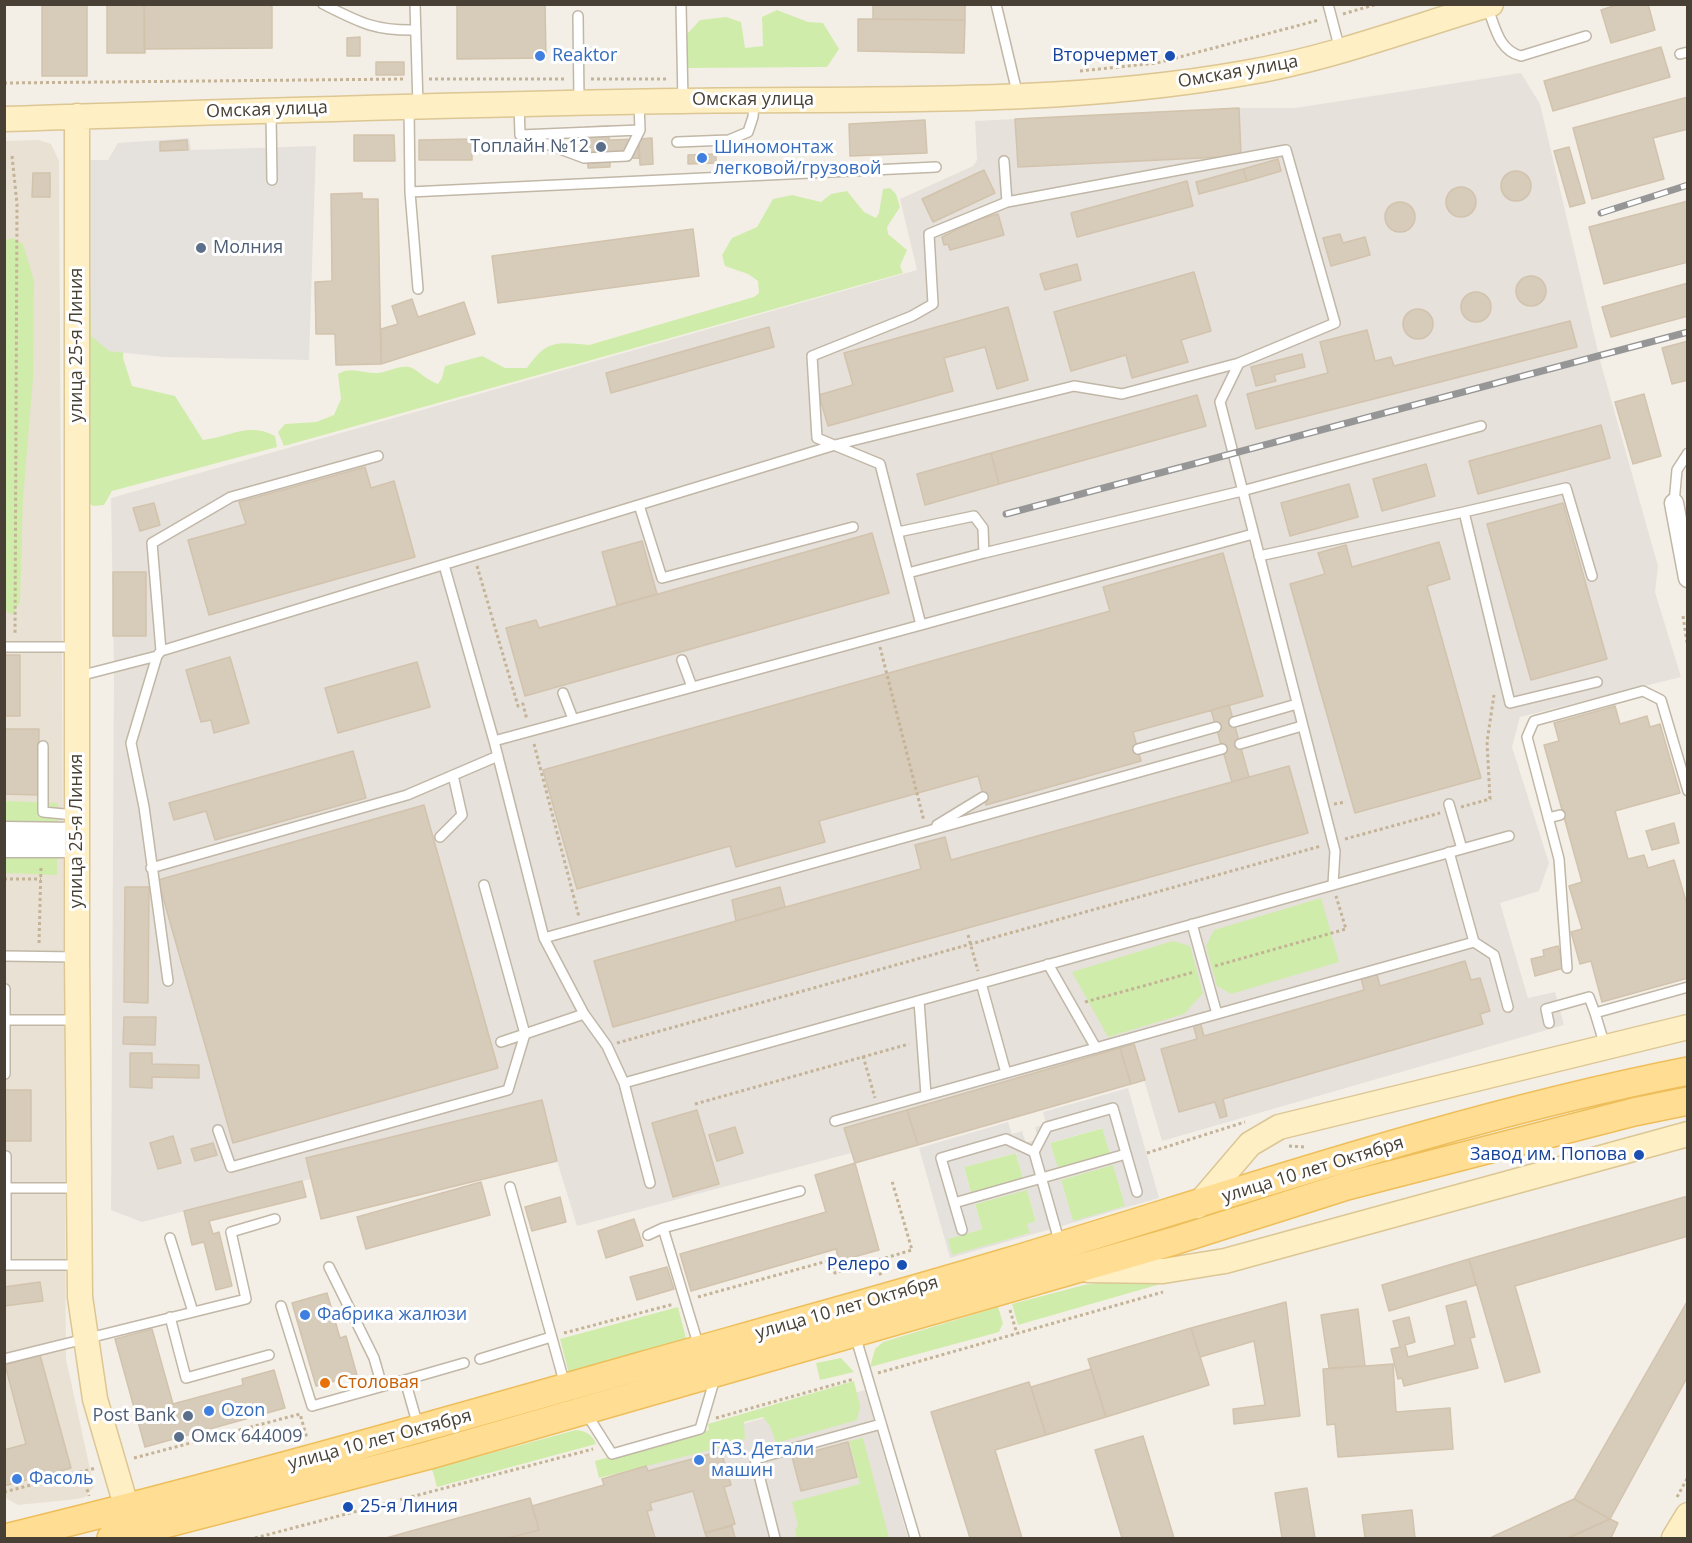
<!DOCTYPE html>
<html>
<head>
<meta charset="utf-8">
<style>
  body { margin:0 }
  #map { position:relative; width:1692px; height:1543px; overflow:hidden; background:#f4efe6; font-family:"Open Sans",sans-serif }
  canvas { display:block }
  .frame { position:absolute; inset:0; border:6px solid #484034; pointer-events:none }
</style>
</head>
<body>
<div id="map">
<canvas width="1692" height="1543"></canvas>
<div class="frame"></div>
</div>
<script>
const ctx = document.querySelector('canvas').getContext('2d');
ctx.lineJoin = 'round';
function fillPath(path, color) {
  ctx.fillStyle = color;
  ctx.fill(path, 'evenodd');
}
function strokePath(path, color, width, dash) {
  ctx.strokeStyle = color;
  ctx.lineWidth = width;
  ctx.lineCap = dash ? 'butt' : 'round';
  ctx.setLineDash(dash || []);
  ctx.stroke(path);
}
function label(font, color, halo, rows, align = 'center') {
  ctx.font = font + ' "Open Sans",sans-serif';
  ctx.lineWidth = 6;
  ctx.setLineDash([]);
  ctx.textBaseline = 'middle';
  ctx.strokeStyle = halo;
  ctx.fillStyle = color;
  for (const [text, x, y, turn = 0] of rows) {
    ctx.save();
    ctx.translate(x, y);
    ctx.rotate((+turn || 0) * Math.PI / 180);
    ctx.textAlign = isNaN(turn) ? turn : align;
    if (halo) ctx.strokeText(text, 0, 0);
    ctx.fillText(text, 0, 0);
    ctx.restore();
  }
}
fillPath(new Path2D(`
  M39 140 51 144 59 161 66 1359 94 1487 85 1497 77 1499 18 1505 4 1497V141Z`), '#e9e1d3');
fillPath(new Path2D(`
  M1521 73 1540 104 1601 364 1658 566 1655 592 1681 677 1520 717 1512 747 1549 863 1539 891 1500 903 1528 998 1555 992 1564 1025 1162 1141 1144 1080 855 1163 851 1153 577 1226 557 1161 321 1219 311 1179 142 1222 111 1210 114 668 111 498 917 270 900 199 973 166 977 160 975 121 1239 108H1295Z
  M865 1390 908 1538H631L610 1461Z`), '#e6e1db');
fillPath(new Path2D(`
  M777 10 808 22 823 23 839 49 827 67 688 68 687 34 700 20 726 17 741 22 745 48 763 46 762 17Z
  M890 188 896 194 900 207 887 227 888 234 907 250 900 266 903 273 284 446 278 432 285 424 316 422 334 415 341 399 338 374C350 366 363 373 376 373 387 373 397 365 409 367 416 368 426 380 438 384L442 378 445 366 482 356 505 368H527C547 340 556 342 589 345L754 297 759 293 758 281 748 274 725 266 722 255 732 238 757 227 773 199 792 195 821 202 831 194 847 191 864 212 876 218 879 213 883 189Z
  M13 238 23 244 34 281 33 378 23 499 20 602 12 615 4 609V241Z
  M98 276 125 334 123 358 132 386 175 396 203 440C231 437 247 422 275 436L277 447 112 491 104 505 93 506 86 501 85 278Z
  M5 801 58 803 57 875 5 873Z
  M1321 898 1339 962 1231 994 1217 986 1206 946 1214 930Z
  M1173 941 1190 946 1203 993 1184 1014 1108 1037 1072 972Z
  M1103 1128 1110 1153 1057 1168 1050 1143Z
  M1016 1153 1023 1178 971 1193 964 1167Z
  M1113 1164 1126 1206 1073 1222 1061 1180Z
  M1027 1189 1036 1222 1030 1233 952 1256 947 1239 982 1229 975 1204Z
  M1116 1281 1164 1283 1018 1325 1012 1304 1084 1285Z
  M678 1307 687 1342 569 1374 560 1339Z
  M998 1307 1003 1323 999 1332 870 1367 875 1349 883 1342Z
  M841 1358 854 1372 820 1380 816 1363Z
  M854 1381 860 1406 857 1420 776 1443 770 1426 763 1417 744 1422 745 1438 738 1443 599 1478 595 1461 709 1430 708 1424Z
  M576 1430C586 1431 593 1435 596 1444L437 1487 432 1469Z
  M863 1438 889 1538H797L795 1530 798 1525 792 1502 860 1484 849 1441Z`), '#d0ecab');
fillPath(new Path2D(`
  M189 138 191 150 316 146 309 360 163 357 109 351 91 336 88 160H108L118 143Z
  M1128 1088 1159 1198 950 1258 919 1148 1008 1122 1012 1134 1022 1131 1026 1143 1038 1139 1035 1127 1046 1124 1043 1112ZM1102 1128 1110 1153 1058 1168 1050 1143ZM1016 1153 1023 1178 971 1193 964 1167ZM1113 1165 1125 1206 1073 1221 1061 1180ZM1027 1190 1036 1221 1027 1224 1030 1233 952 1255 948 1239 982 1229 975 1204Z`), '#e5e2de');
const building = new Path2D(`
  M42 4H87V76H42Z
  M107 4H144L145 53H107Z
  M144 4H272V48L144 49Z
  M545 4 546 58 457 59V5Z
  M873 4H965V20L873 19Z
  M1620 4H1648L1655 30 1611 43 1601 10Z
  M858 19 965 20 964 53 858 51Z
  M360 37V56H347V38Z
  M1661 47 1670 77 1553 111 1544 81Z
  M376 62H404V75H376Z
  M1688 97V129L1653 138 1664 179 1592 199 1573 128Z
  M1239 108 1241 156 1018 167 1015 119Z
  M925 120 927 153 850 156 849 124Z
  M609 126V140L639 139V158L610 159V167L588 168 586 127Z
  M354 135H394L395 161H354Z
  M652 138 653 164 640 165 639 139Z
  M472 139V160H419V140Z
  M187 140 188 150 160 151V142Z
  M1569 147 1585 203 1570 207 1554 151Z
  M716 154V163L688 164V155Z
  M1278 159 1281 171 1247 181 1243 169Z
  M1243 169 1247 181 1199 194 1196 182Z
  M984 170 995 193 933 222 922 199Z
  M1501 186a15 15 0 1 1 30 0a15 15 0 1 1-30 0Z
  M33 173H50V197H32Z
  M1187 181 1193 206 1077 237 1071 213Z
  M1446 202a15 15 0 1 1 30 0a15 15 0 1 1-30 0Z
  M362 193V199H378L381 364 336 365 335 334H316L315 282 332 281 331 194Z
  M1688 201V262L1604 284 1589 227Z
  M1385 217a15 15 0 1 1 30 0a15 15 0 1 1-30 0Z
  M998 214 1004 235 950 250 948 244 944 245 942 237 976 220Z
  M693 229 699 276 498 303 492 256Z
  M1340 234 1343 243 1365 237 1370 255 1331 266 1323 238Z
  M1077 264 1081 280 1045 290 1040 274Z
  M1194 272 1211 331 1181 340 1188 362 1132 378 1126 355 1071 371 1054 312Z
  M1516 291a15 15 0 1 1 30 0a15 15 0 1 1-30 0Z
  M1688 283V316L1611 337 1602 307Z
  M1461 307a15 15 0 1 1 30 0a15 15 0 1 1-30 0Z
  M412 299 418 317 464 302 475 334 381 364V329L398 324 392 306Z
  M1008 307 1028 380 997 389 985 347 944 358 953 391 828 426 819 395 853 385 844 353Z
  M1403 324a15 15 0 1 1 30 0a15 15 0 1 1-30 0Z
  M1570 321 1577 347 1256 429 1247 394 1328 373 1320 342 1367 330 1375 361 1391 357 1394 366Z
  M769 327 774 347 611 393 606 373Z
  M1688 341V380L1672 384 1662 348Z
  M1302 354 1305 367 1274 375 1276 381 1256 386 1251 367Z
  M1644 394 1661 456 1633 464 1615 402Z
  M1197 395 1206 426 999 484 991 453Z
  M1601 425 1610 458 1478 494 1469 461Z
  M991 453 999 484 925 505 917 474Z
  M1426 464 1435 496 1382 511 1373 479Z
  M365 467 371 488 394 481 415 557 209 615 188 540 246 524 239 502Z
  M1349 484 1358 517 1290 536 1281 503Z
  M154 503 160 525 140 531 133 508Z
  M1563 503 1607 659 1531 680 1487 524Z
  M872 533 889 593 525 696 506 628 536 620 539 628Z
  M642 541 657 594 617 605 602 552Z
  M1439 542 1450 579 1427 586 1481 778 1355 813 1290 584 1325 574 1318 553 1346 545 1352 567Z
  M1223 553 1263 696 1133 732 1141 761 986 805 978 776 819 821 825 842 736 867 730 846 577 889 543 770 1110 611 1103 587Z
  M113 572H146V636H113Z
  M4 655H20V716H4Z
  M230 657 249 723 214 733 211 720 201 722 186 670Z
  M417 662 430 707 338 733 325 688Z
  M1229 705 1249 777 1232 782 1211 710Z
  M1615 706 1620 724 1647 716 1650 727 1660 724 1680 793 1615 811 1628 859 1644 855 1648 868 1674 860 1688 908V978L1602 1002 1591 961 1580 964 1571 932 1582 929 1569 886 1582 882 1544 745 1559 741 1554 723Z
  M4 729H39L38 795 4 794Z
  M353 751 366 798 215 840 206 811 174 820 169 803Z
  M1289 766 1308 833 613 1027 594 961 921 869 915 845 945 837 951 860Z
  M424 805 498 1068 233 1143 158 880Z
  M1674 823 1679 843 1652 850 1646 831Z
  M125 887H149L148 1003 124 1002Z
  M780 887 785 907 736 921 732 900Z
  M1558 946 1564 968 1535 976 1531 959 1544 956 1543 950Z
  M1465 961 1471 980 1480 978 1490 1011 1480 1014 1483 1024 1223 1099 1227 1116 1220 1118 1215 1102 1179 1112 1161 1049 1197 1039 1193 1024 1200 1022 1204 1036 1364 990 1361 978 1377 974 1380 986Z
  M124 1017H156L155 1045 123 1044Z
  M1134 1044 1145 1080 1131 1084 1120 1048Z
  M1120 1048 1131 1084 918 1145 907 1110Z
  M130 1053H152V1064L199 1065V1078L152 1077V1088L130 1087Z
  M4 1090H31V1141H4Z
  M542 1100 557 1161 321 1219 306 1158Z
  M697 1110 719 1184 673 1197 652 1123Z
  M907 1110 918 1145 855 1163 844 1128Z
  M735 1127 743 1153 717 1161 709 1135Z
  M173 1136 181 1163 158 1169 150 1143Z
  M213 1143 217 1155 195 1161 191 1149Z
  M855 1163 879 1250 839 1261 836 1249 691 1291 680 1254 826 1212 815 1175Z
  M302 1181 306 1197 209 1221 213 1234 219 1232 232 1286 216 1290 204 1242 192 1245 184 1211Z
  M481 1182 490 1215 366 1249 357 1217Z
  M1688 1196V1236L1515 1286 1540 1372 1505 1382 1469 1259Z
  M560 1197 566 1222 532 1231 525 1207Z
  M634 1219 643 1246 606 1258 598 1231Z
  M1469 1259 1476 1285 1389 1311 1382 1285Z
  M667 1267 674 1289 637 1300 630 1277Z
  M40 1282 43 1301 4 1306V1287Z
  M327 1293 340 1338 346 1336 357 1375 316 1386 292 1303Z
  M1688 1300V1376L1610 1519 1574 1499Z
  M1466 1301 1475 1337 1470 1338 1478 1368 1404 1386 1402 1378 1398 1379 1391 1349 1400 1347 1393 1321 1409 1317 1415 1342 1405 1345 1408 1357 1455 1345 1446 1306Z
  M1286 1302 1300 1416 1234 1424 1233 1409 1265 1405 1254 1341 1200 1357 1191 1328Z
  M1358 1309 1365 1366 1329 1368 1321 1315Z
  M1191 1328 1209 1385 1106 1417 1088 1359Z
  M152 1329 173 1404 243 1385 242 1379 274 1370 285 1408 145 1447 115 1339Z
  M40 1355 71 1468 4 1486V1450L26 1444 5 1365Z
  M1393 1364 1396 1412 1450 1408 1453 1449 1338 1457 1335 1424 1327 1425 1323 1369Z
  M1091 1369 1106 1417 1046 1435 1031 1387Z
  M1029 1382 1046 1435 995 1450 1022 1538H970L931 1412Z
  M1143 1436 1174 1538H1122L1095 1450Z
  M848 1442 857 1477 801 1491 792 1457Z
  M721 1451 731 1485 724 1487 735 1524 705 1533 693 1491 650 1503 652 1510 647 1511 655 1538H508L539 1530 532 1506 604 1485 602 1479 646 1466 648 1471Z
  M1307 1488 1315 1538H1282L1275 1493Z
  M530 1498 539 1530 508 1538H386Z
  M1574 1499 1610 1519 1567 1538H1490Z
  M1412 1510 1415 1538H1365L1362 1515Z
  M1610 1519 1618 1523 1611 1538H1569Z
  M732 1526 735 1538H707L705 1533Z`);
fillPath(building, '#d7cbba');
strokePath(building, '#d2c3ad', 1.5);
const lane = new Path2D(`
  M323 4C359 22 374 31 416 30
  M415 4 418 106
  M681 4 683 101
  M996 4 1018 96
  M1328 4 1340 50
  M1487 6C1495 26 1498 50 1521 56L1586 36
  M578 16 579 100
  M1680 54 1688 52
  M519 104 520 135 640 130 639 103
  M409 107 410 192 418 289
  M271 112 272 180
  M525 136 584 158 627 156 640 130
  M677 142 729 140 748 132 753 117 754 103
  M1004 161 1007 202 1286 150 1335 323 1239 363 1220 402 1335 851 1333 885
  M410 192 936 167
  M1007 202 929 234 933 304 912 316 812 356 817 438 880 464 921 625 1253 534
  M1674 503 1677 470 1688 453
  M639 505 662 578 853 527
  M898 532 974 516 983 528 984 553 908 573
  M984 553 1242 491 1481 426
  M1259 556 1464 512
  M444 565 494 741 544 938 584 1014 607 1046 624 1083 650 1183
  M1592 576 1566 488 1464 512 1510 703 1597 682
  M4 647H77
  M161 651 152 543 231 497 378 456
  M157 656 131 743 144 807 168 981
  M682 660 692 687
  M79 676 157 656 161 651 835 445 1074 386 1122 394 1239 363
  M563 693 573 719
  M1234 722 1297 704
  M494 741 921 625
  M1240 744 1302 726
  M43 746V812L75 815
  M1138 749 1216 727
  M1548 818 1560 815
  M937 825 983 797
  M440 837 462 815 453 775
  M1462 849 1509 836
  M151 868 407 795 498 756
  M1192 924 1217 1014
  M544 938 1222 749
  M1474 942 1494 955 1508 1007
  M4 956 77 957
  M1048 964 1096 1048
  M1567 968 1559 859 1527 737 1534 721 1643 691 1661 700 1688 791
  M981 983 1006 1073
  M5 989V1074
  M919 1001 926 1095
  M5 1020H77
  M1549 1023 1546 1009 1589 997 1595 1013
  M501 1042 584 1014
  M1605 1046 1595 1013 1688 987
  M624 1083 1462 849 1449 804
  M835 1121 1474 942 1449 852
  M218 1130 231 1167 508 1090 525 1034 484 885
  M6 1156V1265
  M510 1187 565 1385
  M6 1188H79
  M954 1203 1126 1154
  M962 1230 941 1158 1006 1139 1034 1152
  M648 1235 663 1228
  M170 1238 193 1312
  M1060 1244 1034 1152 1047 1127 1113 1108 1137 1192
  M4 1265H80
  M329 1267 374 1358 382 1386
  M281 1306 312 1406 405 1380 418 1426
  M170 1317 186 1378 269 1355
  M855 1335 915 1538
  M699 1347 663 1228 800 1191
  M4 1359 246 1299 231 1232 275 1219
  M480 1359 551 1337
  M405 1380 464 1363
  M586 1413 612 1454 700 1429 715 1378
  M775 1538 755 1459 881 1424`);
const street = new Path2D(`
  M1674 503 1688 578
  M4 831 77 832
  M4 848H77`);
const secondary = new Path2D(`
  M77 116V957L80 1297 95 1399 132 1526
  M4 119C230 112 456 104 682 101 870 98 1059 106 1245 73 1329 59 1410 28 1491 4
  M1197 1206 1250 1144 1279 1127 1688 1027
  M1088 1270 1163 1271 1225 1261 1688 1134
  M1674 1538 1688 1515`);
const primary = new Path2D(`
  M5 1538C219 1486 430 1426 641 1366 762 1332 883 1299 1004 1263 1230 1195 1455 1117 1688 1071
  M111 1538 426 1456 1174 1241 1347 1186 1634 1112 1688 1101`);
strokePath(lane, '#c1b7a7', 12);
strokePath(street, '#c1b7a7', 21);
strokePath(secondary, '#dcc693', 27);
strokePath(primary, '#eebe5a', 30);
strokePath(new Path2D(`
  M1343 14 1377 4
  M1080 71 1157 63 1319 20
  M429 79H567
  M591 79H669
  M4 83 405 79
  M12 156 17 204 15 634
  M477 566 518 706 523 704 527 720
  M1683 616 1688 649
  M880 647 924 821
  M534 744 579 917
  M1334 804 1346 802
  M1461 807 1490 799 1487 742 1494 695
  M1345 839 1440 813
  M4 879H41
  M968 935 978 971
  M39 943 41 866
  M1215 966 1346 929 1336 896
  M1085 1002 1194 972
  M617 1043 1321 846
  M863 1056 875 1098
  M695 1104 909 1044
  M1289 1146 1304 1147
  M1147 1153 1245 1122
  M876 1261 881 1276
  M698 1297 831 1260 835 1273 912 1250 892 1181
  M1010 1310 1017 1334
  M564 1333 674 1304
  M878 1373 1163 1292
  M716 1418 854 1379
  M134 1458 300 1414 307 1438
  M82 1472 89 1496
  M4 1492 96 1468
  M1677 1497 1688 1477
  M255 1538 593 1449`), '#c4b397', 3, [3, 3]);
strokePath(lane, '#fff', 9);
strokePath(street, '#fff', 18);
strokePath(secondary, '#ffefc5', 24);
strokePath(primary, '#ffde94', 27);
const rail = new Path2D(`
  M1601 213 1688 185
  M1006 514 1688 332`);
strokePath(rail, '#969696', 7);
strokePath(rail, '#fff', 4.5, [14]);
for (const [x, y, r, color] of [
  [540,56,6,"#3f7fe0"],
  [1170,56,6,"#1a4fb4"],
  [601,147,6,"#5c6f8a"],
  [702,158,6,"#3f7fe0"],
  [201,248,6,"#5c6f8a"],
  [1639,1155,6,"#1a4fb4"],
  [902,1265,6,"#1a4fb4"],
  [305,1315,6,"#3f7fe0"],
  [325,1383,6,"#e8710a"],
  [209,1411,6,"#3f7fe0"],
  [188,1416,6,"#5c6f8a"],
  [179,1437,6,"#5c6f8a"],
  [699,1460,6,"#3f7fe0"],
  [17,1479,6,"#3f7fe0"],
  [348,1507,6,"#1a4fb4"]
]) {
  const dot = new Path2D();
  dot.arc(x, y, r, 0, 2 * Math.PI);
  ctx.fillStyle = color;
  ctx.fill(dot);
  strokePath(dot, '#fff', 2);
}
label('18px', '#366cbe', '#fff', [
  ["Reaktor",552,56],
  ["Шиномонтаж",714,148],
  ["легковой/грузовой",714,169],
  ["Фабрика жалюзи",317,1315],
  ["Ozon",221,1411],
  ["ГАЗ. Детали",711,1450],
  ["машин",711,1471],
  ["Фасоль",29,1479]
], 'left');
label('18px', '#164399', '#fff', [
  ["Вторчермет",1158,56],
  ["Завод им. Попова",1627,1155],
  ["Релеро",890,1265],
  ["25-я Линия",360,1507,"left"]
], 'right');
label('18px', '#484034', '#fff', [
  ["Омская улица",1238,72,-10],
  ["Омская улица",753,100],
  ["Омская улица",267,110,-2],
  ["улица 25-я Линия",77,345,-90],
  ["улица 25-я Линия",77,831,-90],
  ["улица 10 лет Октября",1313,1170,-17],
  ["улица 10 лет Октября",847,1308,-16],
  ["улица 10 лет Октября",380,1440,-15]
]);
label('18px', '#4e5e75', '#fff', [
  ["Топлайн №12",589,147],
  ["Молния",213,248,"left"],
  ["Post Bank",176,1416],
  ["Омск 644009",191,1437,"left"]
], 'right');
label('18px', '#c56008', '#fff', [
  ["Столовая",337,1383]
], 'left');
</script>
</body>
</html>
